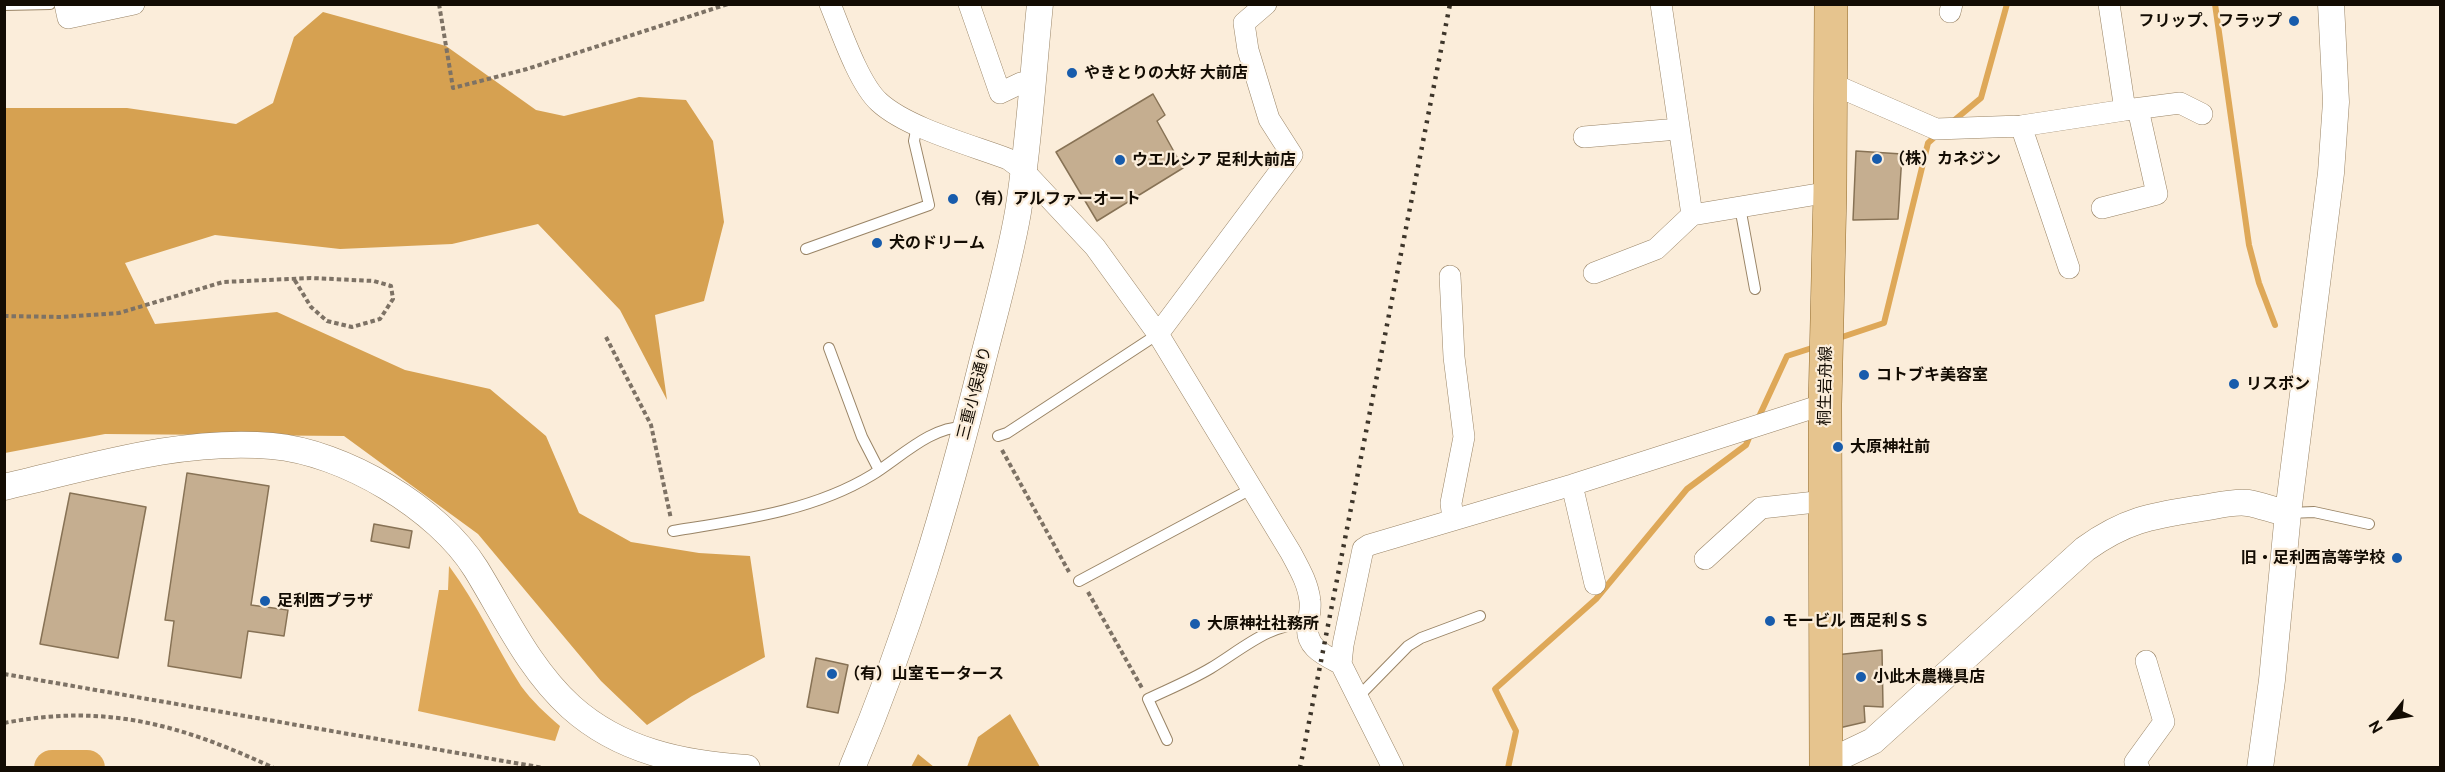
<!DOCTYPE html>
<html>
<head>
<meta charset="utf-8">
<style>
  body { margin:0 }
  #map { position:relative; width:2445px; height:772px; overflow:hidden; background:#fbedda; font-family:Ubuntu,sans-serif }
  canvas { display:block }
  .frame { position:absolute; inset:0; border:6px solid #130c03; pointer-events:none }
  .north { position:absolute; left:2361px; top:688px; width:60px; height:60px; -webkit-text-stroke:4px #fbedda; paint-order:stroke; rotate:240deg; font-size:16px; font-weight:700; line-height:24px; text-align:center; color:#130c03 }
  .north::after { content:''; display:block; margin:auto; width:21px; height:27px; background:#130c03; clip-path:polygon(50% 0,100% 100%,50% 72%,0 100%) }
</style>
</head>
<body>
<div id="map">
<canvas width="2445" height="772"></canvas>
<div class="frame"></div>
<div class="north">N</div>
</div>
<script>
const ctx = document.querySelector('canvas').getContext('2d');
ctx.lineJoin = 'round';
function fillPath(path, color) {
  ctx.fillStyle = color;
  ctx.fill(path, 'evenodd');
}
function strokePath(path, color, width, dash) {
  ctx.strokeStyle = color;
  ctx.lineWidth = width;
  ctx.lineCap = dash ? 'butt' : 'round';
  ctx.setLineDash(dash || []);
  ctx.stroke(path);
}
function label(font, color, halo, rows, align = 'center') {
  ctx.font = font + ' Ubuntu,"Noto Sans JP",sans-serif';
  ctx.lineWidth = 4.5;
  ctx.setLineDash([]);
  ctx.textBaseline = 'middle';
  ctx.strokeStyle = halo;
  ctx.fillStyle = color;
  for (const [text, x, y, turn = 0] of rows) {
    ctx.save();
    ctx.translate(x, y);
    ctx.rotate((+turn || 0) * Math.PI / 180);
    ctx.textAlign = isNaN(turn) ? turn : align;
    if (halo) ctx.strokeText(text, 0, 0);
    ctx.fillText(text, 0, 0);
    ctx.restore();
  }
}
fillPath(new Path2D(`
  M323 12 446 46 536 110 564 116 639 97 686 100 713 141 724 222 704 301 655 315 667 400 620 310 538 224 452 244 340 249 215 235 125 263 155 324 277 312 405 370 490 389 546 436 579 513 631 542 699 553 750 556 765 657 692 696 647 725 601 681 478 534 344 436 105 434 5 453V108H127L236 124 273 103 294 37Z
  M1010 714 1040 767H967L978 737Z
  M918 754 934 767H911Z`), '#d6a151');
fillPath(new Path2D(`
  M449 566C477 603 496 647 521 686 532 701 546 714 560 726L555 741 418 711 439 590H448Z`), '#dea858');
strokePath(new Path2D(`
  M2215 4 2249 245 2259 283 2275 325
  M1951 123 1981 98 2007 4
  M1836 339 1884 323 1928 143 1939 133
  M1757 421 1787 356 1815 347
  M1508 768 1516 731 1495 689 1596 599 1687 489 1746 445 1751 433`), '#dea858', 6);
strokePath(new Path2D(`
  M52 768H87`), '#dea858', 36);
const building = new Path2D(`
  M1153 94 1165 115 1157 121 1183 168 1097 221 1056 152Z
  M1856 151 1902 154 1898 219 1853 220Z
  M187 473 269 486 251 605 288 610 284 636 248 631 241 678 168 666 174 621 165 620Z
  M70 493 146 507 118 658 40 644Z
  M374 524 412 531 409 548 371 541Z
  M1882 650 1883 707 1864 706 1865 722 1839 728 1835 655Z
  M816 658 848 665 838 713 807 707Z`);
fillPath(building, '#c5ae90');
strokePath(building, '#877255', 1.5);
const service = new Path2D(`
  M4 5 50 4
  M1740 207 1755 289
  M806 249 929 205 914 141 917 125
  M829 348 862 437 879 470
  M998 436 1007 433 1158 334
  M2289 513 2314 512 2369 524
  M673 531C741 520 813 511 872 475 901 457 931 426 965 427
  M1079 581 1253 488
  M1358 697 1408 646 1421 638 1480 616
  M1167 740 1148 699C1169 689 1191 680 1211 668 1241 650 1271 622 1308 624`);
const minor = new Path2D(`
  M65 4 68 18 134 4
  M830 4C841 31 859 84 879 102 907 128 971 145 1008 159L1023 170 1095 247 1158 334 1291 553C1299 568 1308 583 1310 601 1311 608 1309 617 1308 624 1304 647 1324 655 1341 664
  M969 4 1000 93 1021 83H1032
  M1661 4 1692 215 1830 192
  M1950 12 1952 4
  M1830 83 1936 129 2021 126 2125 110 2109 4
  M2126 110 2180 103 2202 114
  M2021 126 2069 268
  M1584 137 1678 129
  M2102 208 2157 194 2138 109
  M1594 273 1656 249 1692 215
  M1450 276 1454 357 1464 437 1451 503 1453 519
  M1158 334 1292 155 1269 119 1248 50 1244 23 1266 4
  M1572 485 1595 584
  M1705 559 1761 508 1825 501
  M1393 768 1341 664 1343 645 1363 549 1369 545 1572 485 1825 404
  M2139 768 2135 762 2164 722 2146 661`);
const tertiary = new Path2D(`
  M4 487C91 467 182 438 272 446 344 452 438 508 476 569 505 616 529 669 571 707 620 751 683 764 747 768
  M1827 763 1873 741 2085 549C2127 519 2152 516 2202 508 2216 506 2233 501 2248 503 2261 505 2275 511 2288 513
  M852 768C908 636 947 505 981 367 994 315 1009 264 1018 212 1029 144 1033 73 1040 4
  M2260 768 2272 680 2288 513 2331 173 2336 102 2331 4`);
const primary = new Path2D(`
  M1826 768 1825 404 1830 192 1831 4`);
strokePath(service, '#998466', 12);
strokePath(minor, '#998466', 22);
strokePath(tertiary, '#998466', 27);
strokePath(primary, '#916a2c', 34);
strokePath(new Path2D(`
  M439 4 453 88 527 69 728 4
  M4 316 61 317 119 313 223 282 311 278 374 281 391 286 393 299 380 319 352 327 327 321 311 307 294 279
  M606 337 651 425 671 519
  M1002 450 1069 572
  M1088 592 1142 688
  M4 674 544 768
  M4 723C107 703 181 725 274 768`), '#7d7265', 4, [4.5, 3]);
strokePath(service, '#fff', 10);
strokePath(minor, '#fff', 21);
strokePath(tertiary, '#fff', 26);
strokePath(primary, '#e6c48e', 33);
strokePath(new Path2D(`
  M1300 768 1450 4`), '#3d352a', 4.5, [3, 6]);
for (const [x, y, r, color] of [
  [2294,21,6,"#185cac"],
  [1072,73,6,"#185cac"],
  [1877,159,6,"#185cac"],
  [1120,160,6,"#185cac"],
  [953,199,6,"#185cac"],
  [877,243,6,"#185cac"],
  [1864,375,6,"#185cac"],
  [2234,384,6,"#185cac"],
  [1838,447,6,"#185cac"],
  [2397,558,6,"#185cac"],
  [265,601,6,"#185cac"],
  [1770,621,6,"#185cac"],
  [1195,624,6,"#185cac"],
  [832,674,6,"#185cac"],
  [1861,677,6,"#185cac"]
]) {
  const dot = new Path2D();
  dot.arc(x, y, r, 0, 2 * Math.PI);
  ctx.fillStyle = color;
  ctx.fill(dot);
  strokePath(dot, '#fbedda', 2);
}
label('bold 16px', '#130c03', '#fbedda', [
  ["フリップ、フラップ",2282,21,"right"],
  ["やきとりの大好 大前店",1084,73],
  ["（株）カネジン",1889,159],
  ["ウエルシア 足利大前店",1132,160],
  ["（有）アルファーオート",965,199],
  ["犬のドリーム",889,243],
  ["コトブキ美容室",1876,375],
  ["リスボン",2246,384],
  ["大原神社前",1850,447],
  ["旧・足利西高等学校",2385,558,"right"],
  ["足利西プラザ",277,601],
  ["モービル 西足利ＳＳ",1782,621],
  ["大原神社社務所",1207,624],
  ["（有）山室モータース",844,674],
  ["小此木農機具店",1873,677]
], 'left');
label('16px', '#130c03', '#fbedda', [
  ["桐生岩舟線",1825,386,-89],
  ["三重小俣通り",974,393,-76]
]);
</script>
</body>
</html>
